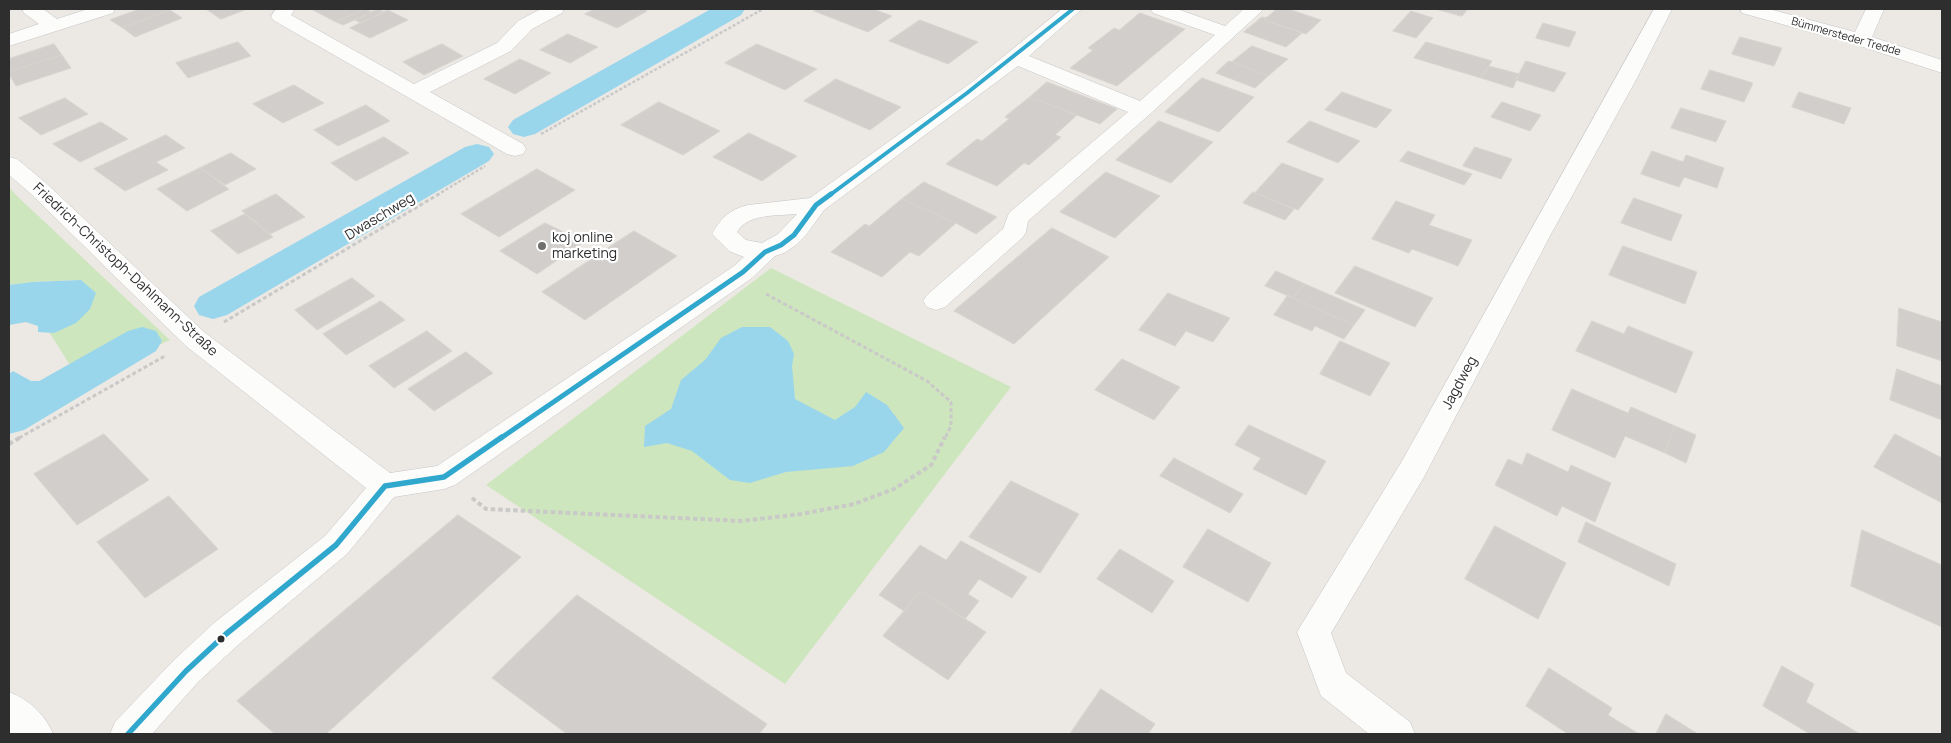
<!DOCTYPE html>
<html>
<head>
<meta charset="utf-8">
<style>
  body { margin:0 }
  #map { position:relative; width:1951px; height:743px; overflow:hidden; background:#ece8e4; font-family:Manrope,sans-serif }
  canvas { display:block }
  .frame { position:absolute; inset:0; border:10px solid #2e2e2e; pointer-events:none }
</style>
</head>
<body>
<div id="map">
<canvas width="1951" height="743"></canvas>
<div class="frame"></div>
</div>
<script>
const ctx = document.querySelector('canvas').getContext('2d');
ctx.lineJoin = 'round';
function fillPath(path, color) {
  ctx.fillStyle = color;
  ctx.fill(path, 'evenodd');
}
function strokePath(path, color, width, dash) {
  ctx.strokeStyle = color;
  ctx.lineWidth = width;
  ctx.lineCap = dash ? 'butt' : 'round';
  ctx.setLineDash(dash || []);
  ctx.stroke(path);
}
function label(font, color, halo, rows, align = 'center') {
  ctx.font = font + ' Manrope,sans-serif';
  ctx.lineWidth = 4.5;
  ctx.setLineDash([]);
  ctx.textBaseline = 'middle';
  ctx.strokeStyle = halo;
  ctx.fillStyle = color;
  for (const [text, x, y, turn = 0] of rows) {
    ctx.save();
    ctx.translate(x, y);
    ctx.rotate((+turn || 0) * Math.PI / 180);
    ctx.textAlign = isNaN(turn) ? turn : align;
    if (halo) ctx.strokeText(text, 0, 0);
    ctx.fillText(text, 0, 0);
    ctx.restore();
  }
}
fillPath(new Path2D(`
  M9 187 16 195 170 340 80 381 49 332 76 323 81 280 32 282 9 285Z
  M771 268 1011 387 785 684 486 485Z`), '#cee6be');
fillPath(new Path2D(`
  M81 280 96 293 90 309 76 323 54 333 38 332V326L26 322 9 325V285L32 282Z
  M742 327H770L788 341 794 354 792 366 795 399 835 420 855 407 866 392 887 405 904 428 884 452 853 466 786 472 750 483 730 480 692 451 667 443 644 447 645 426 671 409 681 380 705 360 721 338Z
  M13 371 31 381H43L34 399 18 402 9 413V374Z`), '#99d6ec');
fillPath(new Path2D(`
  M711 9H745L741 15 535 134 524 137 513 134 508 127 513 120Z
  M477 144 489 147 494 154 489 161 227 315 213 319 199 315 194 306 199 297 465 147Z
  M142 327 156 331 162 341 156 351 24 430 9 434V398L128 331Z`), '#99d6ec');
const building = new Path2D(`
  M140 9 170 10 123 28 110 20Z
  M206 9H247L221 19Z
  M316 9H365L336 22 313 10Z
  M365 9 372 12 343 25 336 22Z
  M378 9 384 12 361 23 355 20Z
  M595 9H642L647 11 617 28 585 14Z
  M818 9H873L892 16 868 32 814 11Z
  M1277 9H1288L1321 20 1306 34 1264 20Z
  M1436 9H1468L1462 16Z
  M170 10 182 18 135 37 123 28Z
  M388 10 408 20 370 38 350 28Z
  M1411 11 1433 18 1416 38 1393 31Z
  M1140 13 1185 29 1117 86 1070 68 1093 50 1088 48 1114 28 1119 30Z
  M1262 17 1267 18 1264 20 1302 33 1286 47 1244 32Z
  M920 20 978 42 948 64 889 41Z
  M1543 23 1576 32 1569 47 1536 38Z
  M568 34 598 47 570 63 540 50Z
  M1740 37 1782 48 1774 66 1732 54Z
  M238 42 251 56 188 78 176 63Z
  M1426 42 1492 61 1481 78 1414 58Z
  M54 44 62 55 9 72V59Z
  M442 44 463 56 424 75 403 62Z
  M757 44 817 69 785 90 725 63Z
  M1252 46 1288 59 1268 76 1232 62Z
  M62 55 71 68 16 86 9 74V72Z
  M520 59 551 73 515 94 484 79Z
  M1229 61 1232 62 1268 76 1255 88 1216 73Z
  M1526 61 1566 73 1554 92 1516 80Z
  M1489 66 1519 74 1513 88 1481 78Z
  M1710 70 1753 83 1744 102 1701 89Z
  M1202 78 1254 97 1219 132 1165 112Z
  M836 79 901 107 870 130 804 101Z
  M1047 82 1117 109 1100 124 1030 97Z
  M294 85 324 103 283 123 253 104Z
  M1342 92 1392 110 1376 128 1325 110Z
  M1799 92 1851 108 1844 124 1792 107Z
  M1030 97 1077 115 1055 135 1061 137 1029 165 1024 163 997 186 946 164 977 139 982 141 1009 119 1005 117Z
  M65 98 88 114 41 135 19 118Z
  M659 102 720 131 683 155 621 125Z
  M1502 102 1541 115 1530 131 1491 117Z
  M366 105 390 121 338 146 314 130Z
  M1681 108 1726 121 1716 142 1671 128Z
  M1159 121 1213 142 1171 183 1116 160Z
  M1310 121 1360 141 1338 163 1287 142Z
  M101 122 128 139 80 162 53 144Z
  M749 133 797 156 762 181 713 157Z
  M166 135 185 148 156 162 168 170 125 191 94 169Z
  M384 137 409 153 356 181 331 163Z
  M1475 147 1512 159 1501 179 1463 166Z
  M1408 151 1472 174 1464 185 1400 161Z
  M1652 151 1683 162 1686 155 1724 168 1717 188 1684 177 1679 187 1641 174Z
  M231 153 256 169 225 185 200 168Z
  M1282 163 1324 179 1298 210 1255 193Z
  M200 168 229 189 187 211 157 189Z
  M537 169 575 190 499 237 461 214Z
  M1106 172 1160 196 1115 238 1060 212Z
  M924 182 997 217 976 234 956 223 902 199Z
  M1253 192 1255 193 1294 209 1285 220 1243 203Z
  M276 194 305 217 270 234 242 211Z
  M1634 198 1682 215 1671 241 1621 223Z
  M902 199 956 223 919 256 910 252 882 277 831 252 865 224 869 226Z
  M1396 201 1435 215 1429 225 1472 240 1458 266 1412 249 1409 253 1372 239Z
  M245 214 273 237 238 254 211 231Z
  M545 223 584 242 537 274 500 251Z
  M1052 228 1109 257 1014 344 954 311Z
  M634 231 677 256 585 320 542 292Z
  M1623 246 1697 272 1685 304 1609 275Z
  M1355 266 1433 298 1415 327 1335 293Z
  M1276 271 1305 284 1293 298 1265 286Z
  M352 278 375 296 317 330 295 310Z
  M1305 284 1365 310 1354 325 1293 298Z
  M1168 293 1230 318 1213 342 1186 331 1175 346 1139 330Z
  M1288 295 1293 298 1354 325 1344 339 1315 326 1312 331 1274 315Z
  M381 301 405 320 346 355 323 334Z
  M1899 308 1942 322V361L1897 346Z
  M1592 321 1624 334 1628 326 1693 352 1676 393 1576 351Z
  M427 331 452 351 394 388 369 366Z
  M1340 341 1390 363 1370 396 1320 374Z
  M466 352 493 373 434 411 408 389Z
  M1122 359 1180 387 1154 420 1095 390Z
  M1897 369 1942 386V420L1890 400Z
  M1572 389 1628 413 1631 407 1675 426 1665 453 1625 436 1615 458 1552 430Z
  M1249 425 1326 461 1306 495 1253 469 1261 458 1235 445Z
  M1675 426 1696 435 1686 463 1665 453Z
  M104 434 149 480 77 525 34 474Z
  M1895 434 1942 458V503L1874 467Z
  M1527 453 1568 472 1571 465 1611 483 1595 522 1562 506 1557 516 1495 485 1508 459 1522 465Z
  M1174 458 1243 494 1230 513 1160 476Z
  M1011 481 1079 514 1040 573 969 537Z
  M169 496 218 549 145 598 97 542Z
  M458 515 521 557 326 734H275L237 701Z
  M1586 522 1676 564 1669 586 1578 542Z
  M1495 526 1566 563 1538 619 1465 579Z
  M1208 529 1271 563 1248 602 1183 567Z
  M1862 530 1942 565V627L1851 586Z
  M961 541 1027 577 1012 598 979 579 968 594 979 601 965 619 921 591 904 611 879 595 920 545 946 560Z
  M1120 549 1174 581 1152 613 1097 579Z
  M921 591 986 632 948 680 883 636Z
  M577 595 767 724 759 734H567L492 678Z
  M1782 666 1814 684 1806 702 1860 734H1810L1763 706Z
  M1549 668 1612 708 1608 715 1639 734H1568L1526 706Z
  M1101 689 1155 724 1148 734H1070Z
  M1666 714 1698 734H1656Z`);
fillPath(building, '#d1cecb');
strokePath(building, '#d7d4d0', 1);
const minor = new Path2D(`
  M22 9H43L57 19 88 9H115L113 13 9 46V34L39 24 24 13Z
  M276 9H295L291 15 414 84 497 43 518 21 541 9H564L562 13 532 29 511 51 430 92 523 144 526 149 523 154 515 156 507 154 273 20 271 16Z
  M1062 9H1082L1029 56 1140 101 1215 35 1153 13 1151 9H1177L1225 26 1244 9H1264L1150 114 1028 221 1026 232 1023 237 945 307 936 310 927 307 923 301 927 295 1003 229 1009 213 1128 112 1018 66 824 210 806 235 796 245 784 253 775 256 752 278 455 485 444 489 394 497 347 554 238 645 198 682 152 734H110L115 722 174 660 214 623 325 536 366 488 186 346 30 193 9 175V157L17 159 46 183 204 332 390 473 437 466 734 266 744 257 729 251 712 234C721 218 730 209 748 205L810 198 972 82ZM797 214 778 234 762 243 746 240 737 232C748 213 778 216 797 214Z
  M1654 9H1672L1637 78 1551 234 1424 477 1331 633 1346 673 1410 722 1415 734H1369L1321 696 1297 632 1402 461Z
  M1740 9H1769L1855 32 1866 9H1884L1872 37 1942 60V73L1854 44 1742 13Z
  M9 692C28 699 46 715 53 734H10Z`);
strokePath(minor, '#c5c4c5', 1);
strokePath(new Path2D(`
  M541 134 763 9
  M437 195 485 166`), '#c9c9c8', 2.5, [3, 2]);
strokePath(new Path2D(`
  M766 294 927 381 951 402V426L945 438
  M224 322 439 194
  M19 438 165 356`), '#c9c9c8', 3, [4, 2.5]);
strokePath(new Path2D(`
  M9 444 21 437
  M472 498 486 509 742 521 801 514 854 504 894 489 931 465 945 437`), '#c9c9c8', 4, [4.5, 3]);
fillPath(minor, '#fcfcfb');
strokePath(new Path2D(`
  M830 195 967 93 1073 9`), '#30a7cc', 4);
strokePath(new Path2D(`
  M501 438 743 272 765 252 781 245 794 235 816 205 831 194`), '#30a7cc', 5);
strokePath(new Path2D(`
  M128 734 186 671 226 634 336 545 385 486 444 477 502 437`), '#30a7cc', 5.5);
for (const [x, y, r, color] of [
  [542,246,5,"#706f6e"],
  [221,639,4.5,"#2e2e2e"]
]) {
  const dot = new Path2D();
  dot.arc(x, y, r, 0, 2 * Math.PI);
  ctx.fillStyle = color;
  ctx.fill(dot);
  strokePath(dot, '#fff', 2);
}
label('11px', '#2e2e2e', '#fff', [
  ["Bümmersteder Tredde",1846,37,16]
]);
label('14px', '#2e2e2e', '#fff', [
  ["Dwaschweg",380,217,-31],
  ["Friedrich-Christoph-Dahlmann-Straße",125,270,43],
  ["Jagdweg",1460,383,-62]
]);
label('14px', '#2e2e2e', '#fff', [
  ["koj online",552,238],
  ["marketing",552,254]
], 'left');
</script>
</body>
</html>
